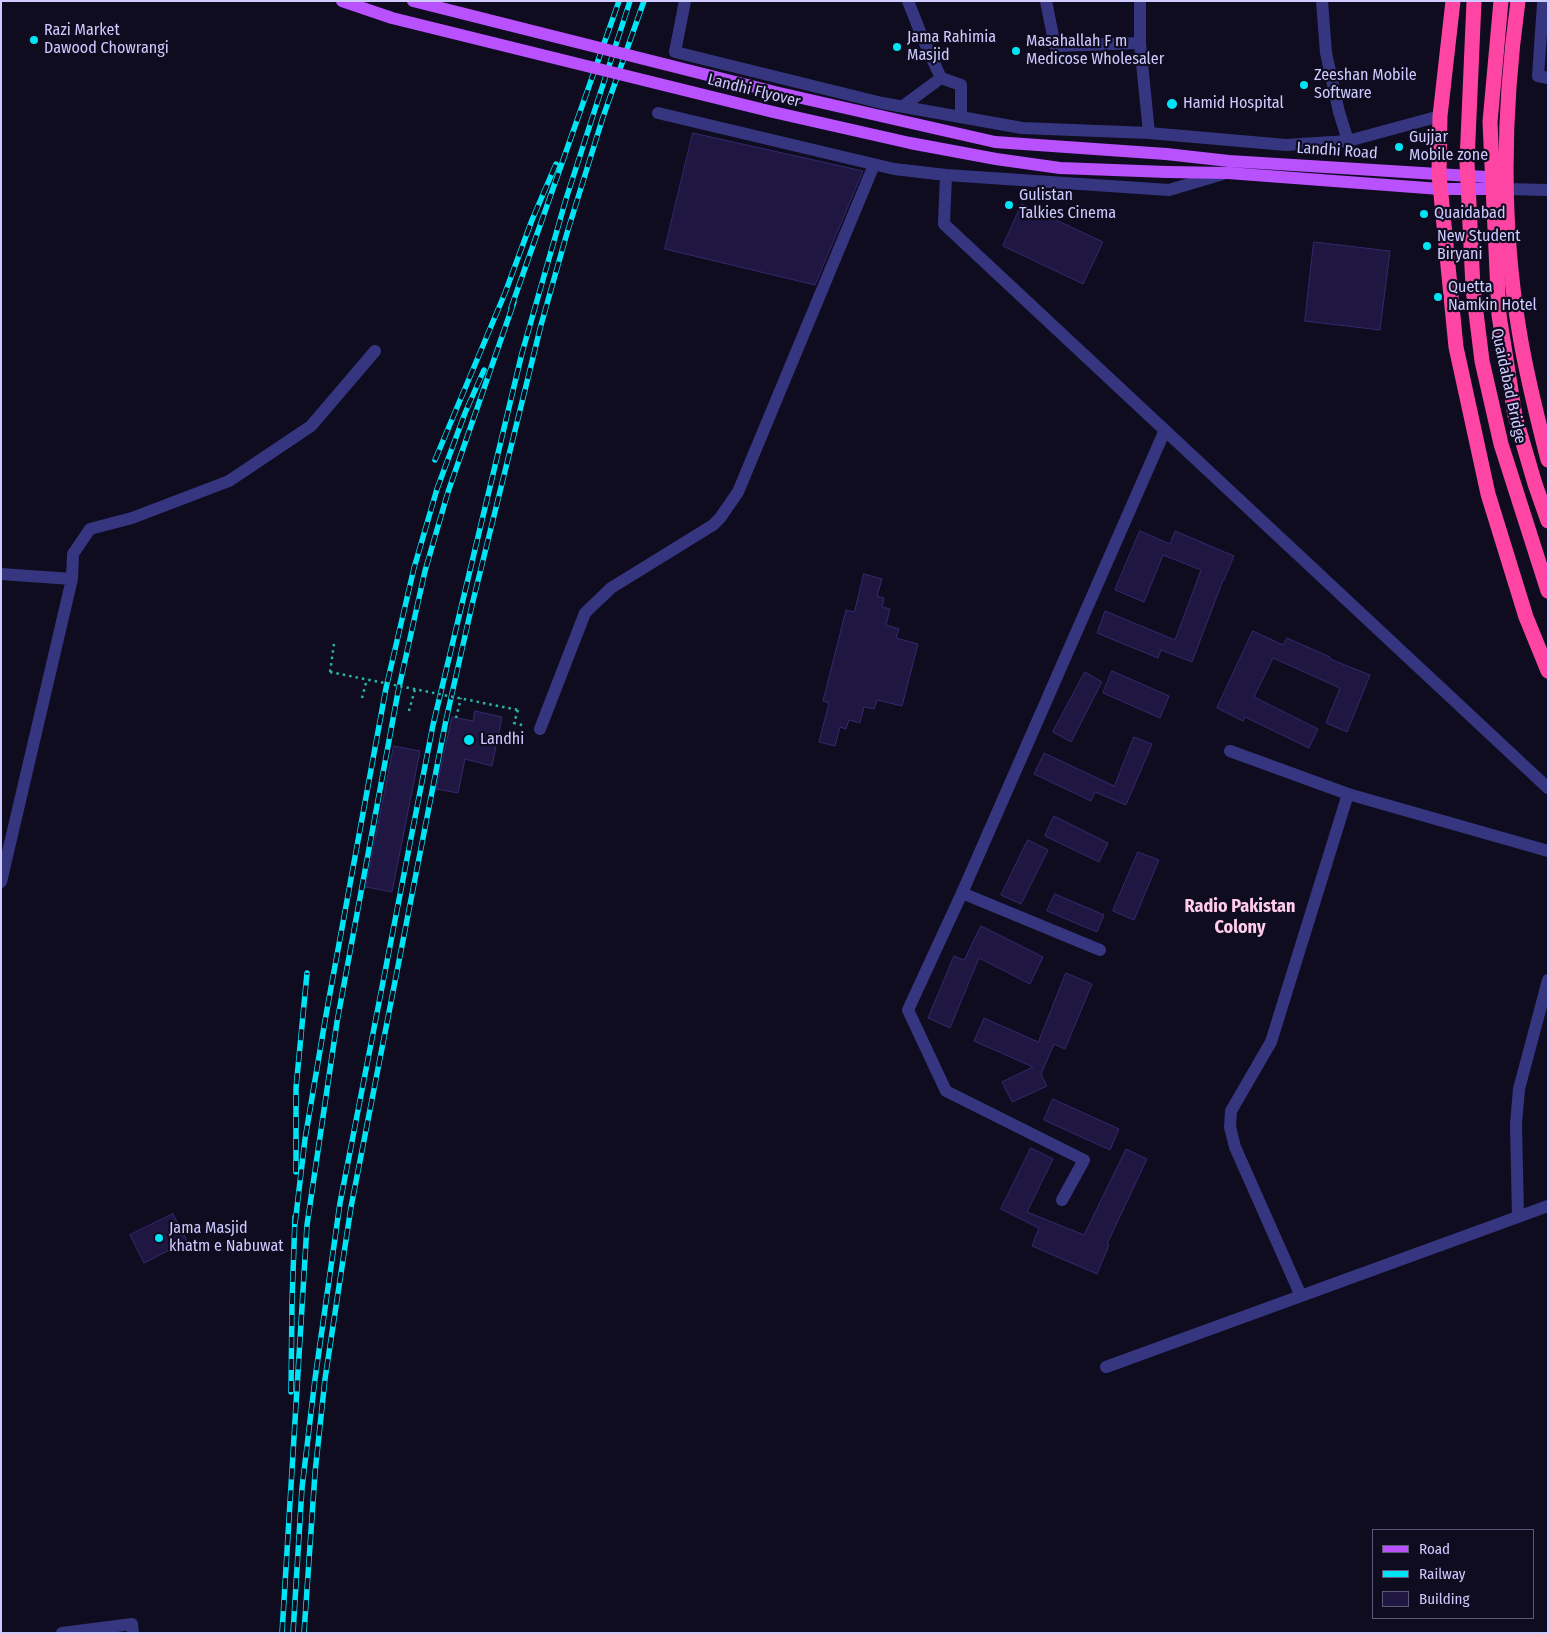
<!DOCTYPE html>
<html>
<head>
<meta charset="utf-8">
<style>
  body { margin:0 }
  #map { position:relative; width:1549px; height:1634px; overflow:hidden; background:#0f0c20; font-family:"Fira Sans Condensed",sans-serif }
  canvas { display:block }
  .frame { position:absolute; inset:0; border:2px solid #cfcaff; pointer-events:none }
  .legend { position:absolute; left:1372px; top:1529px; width:162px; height:90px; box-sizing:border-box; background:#0f0c20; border:1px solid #5c5879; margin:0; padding:6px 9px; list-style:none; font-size:15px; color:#cfcaff }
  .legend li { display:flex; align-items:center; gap:10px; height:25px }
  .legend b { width:25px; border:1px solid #5c5879 }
</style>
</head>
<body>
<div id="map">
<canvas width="1549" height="1634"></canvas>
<div class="frame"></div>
<ul class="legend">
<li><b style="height:6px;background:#b951ff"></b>Road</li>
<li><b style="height:6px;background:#00e5f5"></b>Railway</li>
<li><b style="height:14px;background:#1f1741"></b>Building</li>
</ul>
</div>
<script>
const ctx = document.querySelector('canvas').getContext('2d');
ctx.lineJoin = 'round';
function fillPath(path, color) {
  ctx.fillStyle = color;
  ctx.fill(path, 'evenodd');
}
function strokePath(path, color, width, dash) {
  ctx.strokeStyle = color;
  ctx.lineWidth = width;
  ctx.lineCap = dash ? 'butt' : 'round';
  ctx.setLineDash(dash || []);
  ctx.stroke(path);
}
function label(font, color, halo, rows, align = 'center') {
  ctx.font = font + ' "Fira Sans Condensed",sans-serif';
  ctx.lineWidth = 4.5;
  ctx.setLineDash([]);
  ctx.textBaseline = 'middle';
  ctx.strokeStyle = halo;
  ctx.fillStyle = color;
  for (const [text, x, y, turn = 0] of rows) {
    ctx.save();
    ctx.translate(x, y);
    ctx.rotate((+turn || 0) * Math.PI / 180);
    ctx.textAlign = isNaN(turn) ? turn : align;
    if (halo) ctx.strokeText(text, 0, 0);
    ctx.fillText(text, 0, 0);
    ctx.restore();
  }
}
const building = new Path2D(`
  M693 133 863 171 815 285 665 249Z
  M1022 204 1103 242 1083 284 1003 246Z
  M1314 242 1390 251 1380 330 1305 321Z
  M1140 531 1170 544 1175 531 1234 556 1224 580H1223L1192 662 1161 650 1158 658 1097 633 1105 611 1175 640 1201 570 1163 555 1144 602 1115 590Z
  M864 574 882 579 877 596 884 598 882 607 890 609 886 625 899 629 896 638 918 644 902 706 877 700 874 709 864 707 860 723 849 720 846 729 840 727 835 746 819 742 829 703 823 701 846 610 854 612Z
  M1253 631 1283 645 1287 638 1330 657V659L1370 675 1347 732 1326 723 1340 688 1273 658 1254 697 1318 729 1309 748 1245 717 1243 721 1217 708Z
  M1112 671 1169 696 1160 718 1103 693Z
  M1085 672 1102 682 1071 742 1053 732Z
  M475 711 502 717 492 766 465 759 458 793 436 789 452 717 473 721Z
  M1134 737 1152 744 1126 805 1095 792 1091 801 1034 774 1044 753 1114 786Z
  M394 746 420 751 392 892 366 887Z
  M1054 816 1108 843 1099 862 1045 836Z
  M1028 840 1048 850 1021 904 1001 895Z
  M1138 852 1159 860 1134 920 1113 911Z
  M1055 894 1104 915 1097 932 1047 911Z
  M981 926 1043 957 1030 984 979 958 950 1028 928 1018 954 956 964 960Z
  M1066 973 1092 984 1065 1049 1054 1044 1041 1074 1047 1086 1012 1102 1002 1082 1033 1067 974 1041 984 1018 1038 1042Z
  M1053 1099 1119 1129 1110 1150 1044 1120Z
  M1031 1148 1053 1159 1027 1212 1084 1235 1126 1149 1147 1159 1107 1244 1109 1245 1097 1274 1032 1246 1039 1228 1001 1209Z
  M173 1214 187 1241 144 1263 130 1235Z`);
fillPath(building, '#1f1741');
strokePath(building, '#34296e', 1);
strokePath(new Path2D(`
  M330 672 334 644
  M362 698 367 679
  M518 710 514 723 526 726
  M409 711 415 689
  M456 718 461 698`), '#2ab3a7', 2.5, [2.5, 4]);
strokePath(new Path2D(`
  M685 1 675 52 882 103 1022 128 1149 133 1286 145 1348 141 1440 116
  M908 1 923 39 941 78 961 85V117
  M1046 1 1055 46 1140 43
  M1140 1V43L1149 133
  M1322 1 1326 53 1339 112 1348 141
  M1548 4H1543L1538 76 1548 78
  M903 106 941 78
  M658 113 894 169 946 175 1169 190 1223 174
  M946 175 944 224 1548 788
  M1506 189 1548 190
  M1 574 72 579
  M540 729 585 613 611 588 713 525 720 518 738 492 874 165
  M1230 751 1348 794 1548 851
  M1 882 72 579 73 554 90 529 132 518 229 481 311 426 375 351
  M962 893 1100 950
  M1062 1200 1084 1160 946 1091 908 1010 962 893 1165 430
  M1518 1216 1516 1124 1519 1089 1548 980
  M1301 1296 1235 1147 1230 1127 1231 1111 1271 1042 1348 794
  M1106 1367 1548 1206
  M62 1633 132 1624 133 1633`), '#363680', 12);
strokePath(new Path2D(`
  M1166 154 1229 161 1502 178
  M1167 172 1228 173 1440 189H1501`), '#b951ff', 12);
strokePath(new Path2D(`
  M1453 1 1440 116 1439 174 1456 347 1488 494 1526 617 1548 671
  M1518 1C1503 110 1501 222 1519 330 1526 374 1537 417 1548 460`), '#ff45a4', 15);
const rail = new Path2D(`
  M511 308 619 1
  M435 460 505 293 532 220 556 164
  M296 1172V1088L307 973
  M295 1224 305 1139 326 1015 386 688 414 568 437 489 465 413 484 370
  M291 1392 292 1302 295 1217
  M282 1633 307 1225 337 1022 398 692 425 571 448 492 514 302
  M293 1633 302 1488 315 1379 340 1203 433 725 522 353 566 199 630 1
  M304 1633 315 1473 325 1379 351 1207 446 720 472 605 541 325 567 233 603 117 644 1`);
strokePath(rail, '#00e5f5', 5.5);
strokePath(rail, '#0f0c20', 4, [11]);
strokePath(new Path2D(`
  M330 672 518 710`), '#2ab3a7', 2.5, [2.5, 4]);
strokePath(new Path2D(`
  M342 1 392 18 773 112 910 143 996 159 1060 168 1167 172
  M413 1 775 92 995 142 1166 154`), '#b951ff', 12);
strokePath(new Path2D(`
  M1474 1 1467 162 1473 288 1482 361 1501 444 1548 591
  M1501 1 1490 122 1499 315 1515 416 1535 484 1548 521`), '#ff45a4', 15);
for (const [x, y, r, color] of [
  [34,40,5,"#00e5f5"],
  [897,47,5,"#00e5f5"],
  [1016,51,5,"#00e5f5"],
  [1304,85,5,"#00e5f5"],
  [1172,104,6,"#00e5f5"],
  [1399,147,5,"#00e5f5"],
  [1009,205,5,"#00e5f5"],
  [1424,214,5,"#00e5f5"],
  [1427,246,5,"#00e5f5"],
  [1438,297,5,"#00e5f5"],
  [469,740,6,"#00e5f5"],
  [159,1238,5,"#00e5f5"]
]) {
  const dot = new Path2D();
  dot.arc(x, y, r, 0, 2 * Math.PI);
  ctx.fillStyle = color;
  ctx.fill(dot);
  strokePath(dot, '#0f0c20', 2);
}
label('16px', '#cfcaff', '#0f0c20', [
  ["Razi Market",44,31],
  ["Dawood Chowrangi",44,49],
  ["Jama Rahimia",907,38],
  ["Masjid",907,56],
  ["Masahallah F m",1026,42],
  ["Medicose Wholesaler",1026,60],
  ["Zeeshan Mobile",1314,76],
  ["Software",1314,94],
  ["Hamid Hospital",1183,104],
  ["Gujjar",1409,138],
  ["Mobile zone",1409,156],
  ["Gulistan",1019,196],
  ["Talkies Cinema",1019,214],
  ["Quaidabad",1434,214],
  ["New Student",1437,237],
  ["Biryani",1437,255],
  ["Quetta",1448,288],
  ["Namkin Hotel",1448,306],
  ["Landhi",480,740],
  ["Jama Masjid",169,1229],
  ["khatm e Nabuwat",169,1247]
], 'left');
label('16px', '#cfcaff', '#0f0c20', [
  ["Landhi Flyover",754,91,14],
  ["Landhi Road",1337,151,4],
  ["Quaidabad Bridge",1508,386,78]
]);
label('bold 18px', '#fce', '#0f0c20', [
  ["Radio Pakistan",1240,907],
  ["Colony",1240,928]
]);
</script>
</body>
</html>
